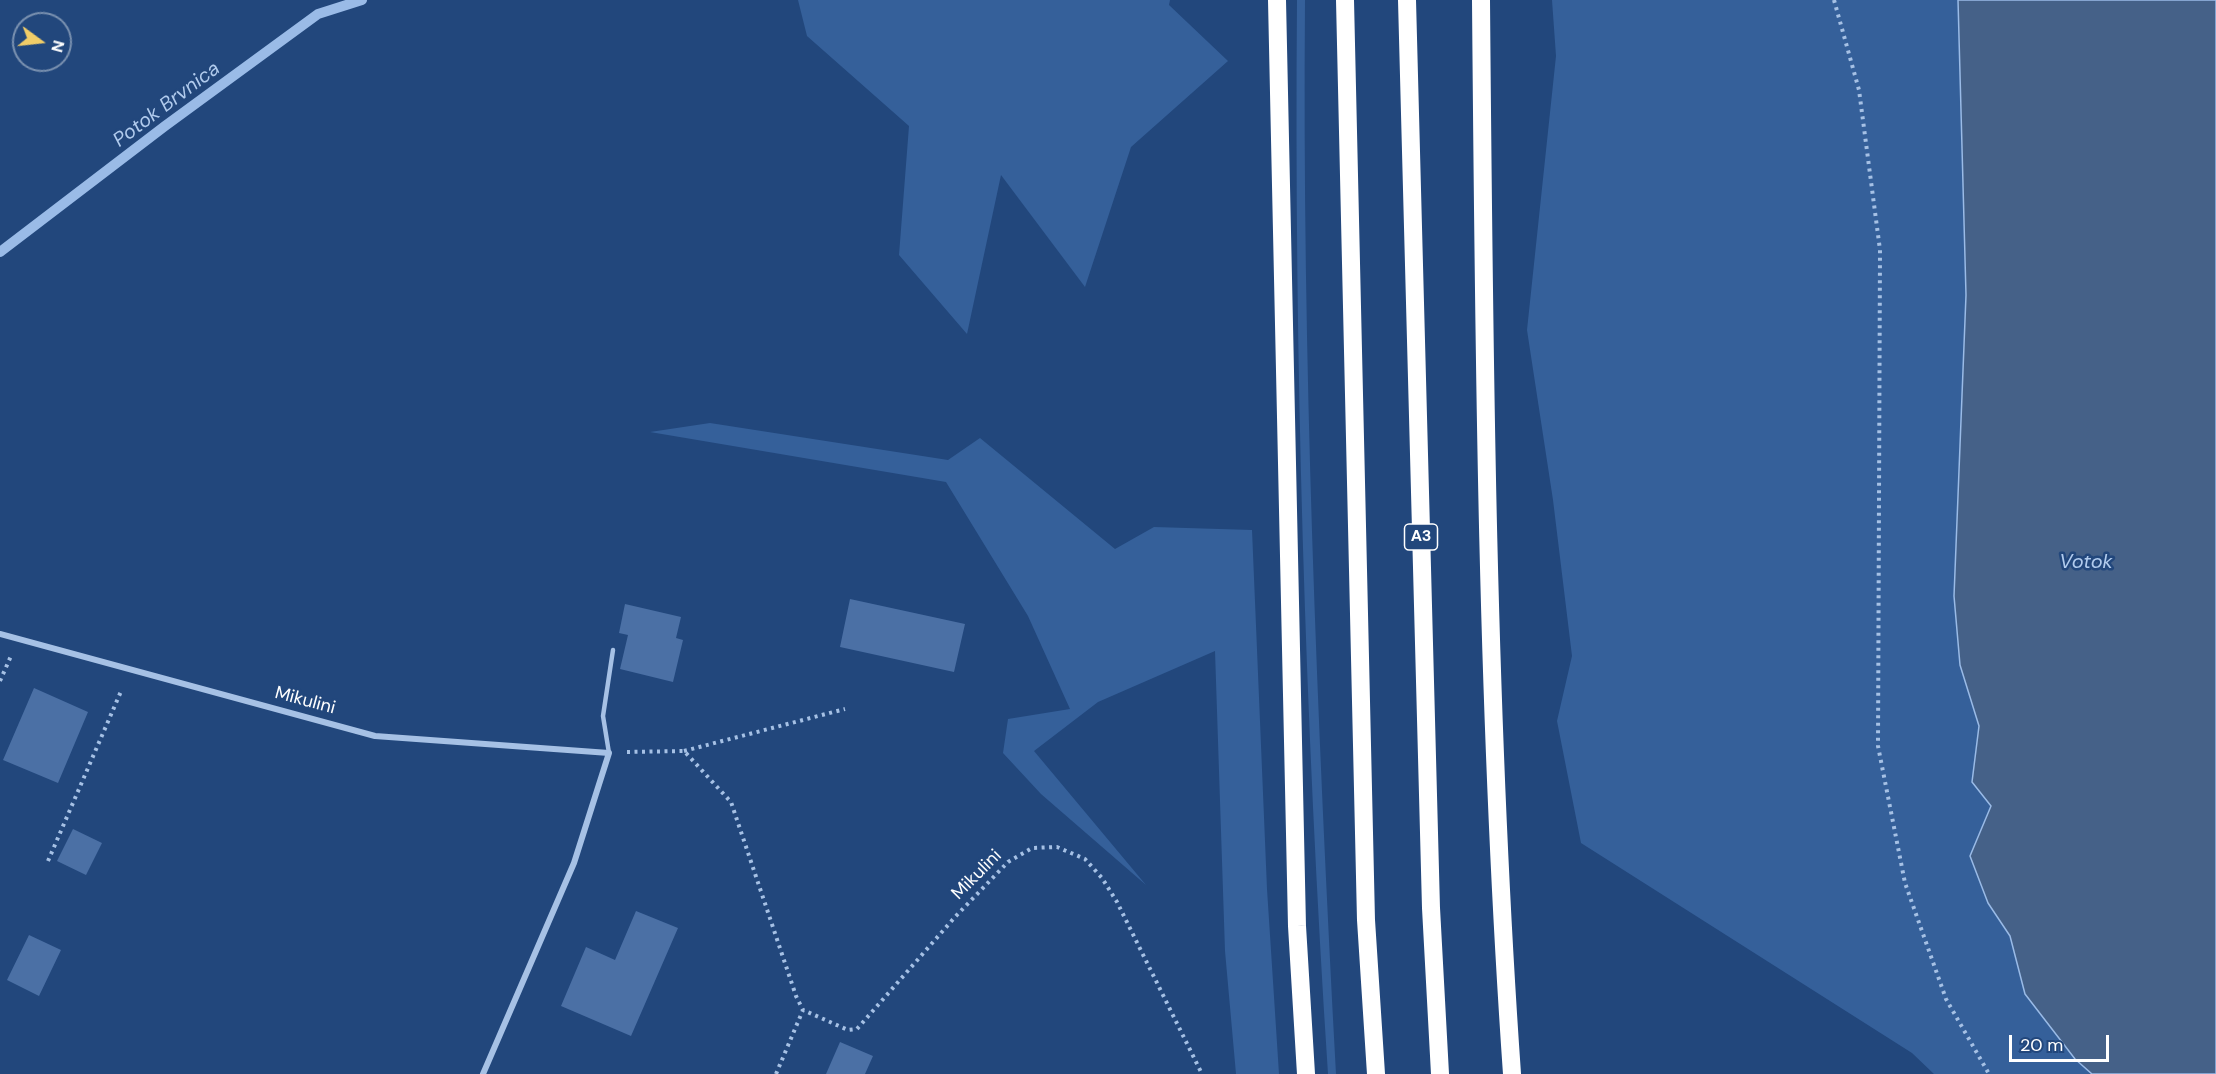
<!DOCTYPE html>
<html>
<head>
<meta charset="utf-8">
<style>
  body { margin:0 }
  #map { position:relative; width:2216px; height:1074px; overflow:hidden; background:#22477c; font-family:"DM Sans",sans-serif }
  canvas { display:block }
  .north { position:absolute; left:12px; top:12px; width:60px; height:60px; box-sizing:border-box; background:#22477c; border:2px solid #7a91b0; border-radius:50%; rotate:105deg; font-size:16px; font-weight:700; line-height:24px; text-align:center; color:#fff }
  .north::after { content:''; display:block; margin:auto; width:21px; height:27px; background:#f1cd68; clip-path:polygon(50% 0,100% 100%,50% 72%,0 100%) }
  .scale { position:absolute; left:2009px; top:1035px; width:100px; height:27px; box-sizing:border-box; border:3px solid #fff; border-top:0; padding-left:8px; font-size:18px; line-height:21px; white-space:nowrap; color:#fff; -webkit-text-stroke:4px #22477c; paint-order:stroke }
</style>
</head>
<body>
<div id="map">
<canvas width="2216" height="1074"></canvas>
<div class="north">N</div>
<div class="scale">20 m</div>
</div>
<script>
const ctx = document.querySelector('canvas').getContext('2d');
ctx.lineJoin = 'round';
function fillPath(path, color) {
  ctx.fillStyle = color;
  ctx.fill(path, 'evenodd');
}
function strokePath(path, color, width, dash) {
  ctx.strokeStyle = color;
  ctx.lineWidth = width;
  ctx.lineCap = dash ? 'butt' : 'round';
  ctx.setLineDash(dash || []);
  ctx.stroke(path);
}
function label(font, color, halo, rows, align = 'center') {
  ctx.font = font + ' "DM Sans",sans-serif';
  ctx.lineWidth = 5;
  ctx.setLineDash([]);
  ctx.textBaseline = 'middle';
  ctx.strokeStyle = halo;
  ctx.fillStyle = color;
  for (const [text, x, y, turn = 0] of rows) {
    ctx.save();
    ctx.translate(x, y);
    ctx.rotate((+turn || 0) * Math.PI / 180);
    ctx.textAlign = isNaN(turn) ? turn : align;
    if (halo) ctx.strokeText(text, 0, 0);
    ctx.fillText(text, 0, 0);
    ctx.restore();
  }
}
fillPath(new Path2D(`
  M798 0H1170L1169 5 1228 61 1131 147 1085 287 1001 175 967 334 899 255 909 126 807 36Z
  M1297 0H1305C1302 358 1317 717 1336 1074H1328C1305 717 1294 358 1297 0Z
  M1552 0H1958L1966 295 1954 596 1960 665 1979 726 1972 781 1991 805 1970 856 1988 903 2010 936 2025 994 2074 1059 2092 1074H1934L1912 1053 1581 843 1557 721 1572 656 1553 500 1527 330 1556 56Z
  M710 423 948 460 980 438 1115 549 1154 527 1252 530 1267 889 1279 1074H1236L1225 951 1215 651 1098 702 1034 751 1146 885 1041 794 1003 753 1008 719 1070 709 1028 616 946 482 650 432Z`), '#35609a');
const water = new Path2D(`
  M1958 0H2216V1074H2092L2075 1059 2025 994 2010 936 1988 903 1970 856 1991 806 1972 782 1979 726 1960 665 1954 596 1966 295Z`);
fillPath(water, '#456188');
strokePath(water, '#9abbe7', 1.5);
strokePath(new Path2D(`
  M0 252 165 126 318 14 362 0`), '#9abbe7', 10);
fillPath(new Path2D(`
  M850 599 965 624 954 672 840 647Z
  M625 604 681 617 676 638 683 640 673 682 620 669 628 635 619 633Z
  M34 688 88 712 58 783 3 760Z
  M73 829 102 843 86 875 57 861Z
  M636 911 678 928 631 1036 561 1006 586 947 615 960Z
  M29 935 61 950 39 996 7 980Z
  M840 1042 873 1056 865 1074H826Z`), '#4b70a5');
strokePath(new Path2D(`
  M1834 0 1859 90 1880 250 1878 746 1905 883 1946 999 1989 1074
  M0 681 11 656
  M684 751 845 709
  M627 752 684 751 731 802 796 996 803 1010 848 1030 857 1029 955 917 1008 862 1032 848 1057 847 1085 859 1102 878 1117 902 1202 1074
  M48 861 122 689
  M776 1074 803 1010`), '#a6c1e5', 4, [3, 4.5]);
strokePath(new Path2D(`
  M609 753 603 716 613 650`), '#a6c1e5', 4.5);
strokePath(new Path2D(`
  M0 634 375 736 609 753 574 863 483 1074`), '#a6c1e5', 6);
strokePath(new Path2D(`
  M1277 0 1297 926 1306 1074
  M1345 0 1366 920 1376 1074
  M1407 0 1431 908 1440 1074
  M1481 0C1484 358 1487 717 1512 1074`), '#fff', 18);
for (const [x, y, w] of [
  [1421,537,33]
]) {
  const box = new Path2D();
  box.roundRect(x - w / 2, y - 13, w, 26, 4.5);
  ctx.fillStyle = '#22477c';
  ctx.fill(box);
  strokePath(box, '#fff', 1.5);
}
label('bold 16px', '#fff', null, [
  ["A3",1421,537]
]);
label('18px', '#fff', '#22477c', [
  ["Mikulini",305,701,15],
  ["Mikulini",977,875,-45]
]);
label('italic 20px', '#b1cbed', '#22477c', [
  ["Potok Brvnica",167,105,-37],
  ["Votok",2086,563]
]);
</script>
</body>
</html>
